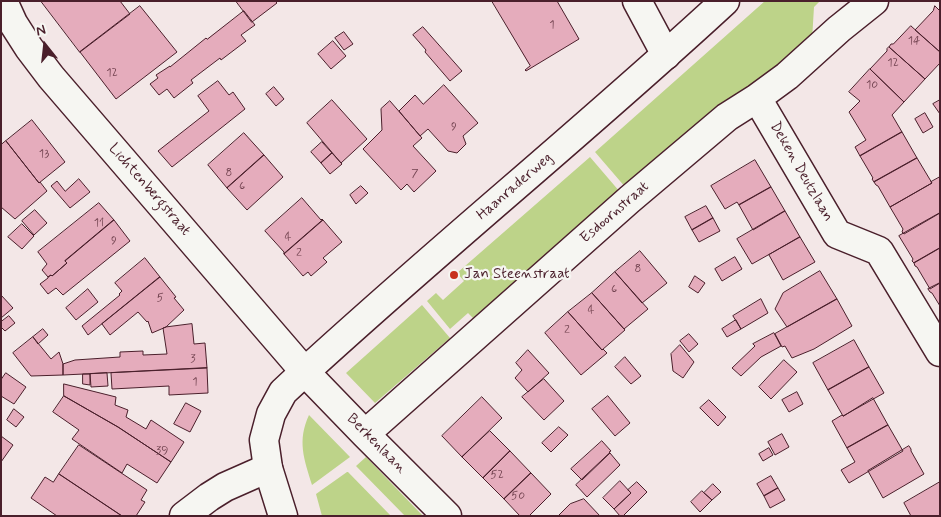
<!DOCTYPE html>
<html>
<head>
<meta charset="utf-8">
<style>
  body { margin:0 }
  #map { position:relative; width:941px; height:517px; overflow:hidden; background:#f3e7e7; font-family:Mynerve,sans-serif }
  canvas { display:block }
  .frame { position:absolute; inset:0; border:2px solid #4a1f2b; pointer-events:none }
  .north { position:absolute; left:20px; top:20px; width:50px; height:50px; -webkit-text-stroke:4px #f6f6f2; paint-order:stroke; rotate:344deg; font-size:14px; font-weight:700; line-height:20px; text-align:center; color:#4a1f2b }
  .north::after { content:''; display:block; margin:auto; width:18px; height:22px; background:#4a1f2b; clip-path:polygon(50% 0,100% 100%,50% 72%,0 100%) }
</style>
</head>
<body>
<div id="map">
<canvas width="941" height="517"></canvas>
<div class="frame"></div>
<div class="north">N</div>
</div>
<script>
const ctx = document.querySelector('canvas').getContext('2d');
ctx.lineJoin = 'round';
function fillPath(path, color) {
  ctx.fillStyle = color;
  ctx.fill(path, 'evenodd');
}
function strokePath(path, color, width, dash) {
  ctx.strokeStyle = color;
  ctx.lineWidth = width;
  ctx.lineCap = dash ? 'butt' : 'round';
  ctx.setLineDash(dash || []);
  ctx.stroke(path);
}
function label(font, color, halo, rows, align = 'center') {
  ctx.font = font + ' Mynerve,sans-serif';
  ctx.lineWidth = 4.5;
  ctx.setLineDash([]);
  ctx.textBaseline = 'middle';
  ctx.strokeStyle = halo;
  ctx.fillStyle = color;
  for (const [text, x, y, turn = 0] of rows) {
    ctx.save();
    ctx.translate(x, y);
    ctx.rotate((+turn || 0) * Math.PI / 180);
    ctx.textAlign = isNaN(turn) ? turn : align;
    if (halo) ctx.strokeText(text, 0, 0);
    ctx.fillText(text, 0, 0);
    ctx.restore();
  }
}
fillPath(new Path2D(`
  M765 1H820L814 7 812 40 626 188 595 152Z
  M590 157 620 192 473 318 468 313 450 329 427 301 436 293 443 300 464 281 457 273Z
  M422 305 450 338 375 403 346 373Z
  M309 415 350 457 312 485C304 459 297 441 309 415Z
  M366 457 423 516H405L356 466Z
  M347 472H348L391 516H322L316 494Z`), '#bdd389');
const building = new Path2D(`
  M41 1H120L130 14 80 52Z
  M236 1H275L277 3 252 22Z
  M492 1H557L579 39 526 71 525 70 530 66Z
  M140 6 177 52 116 99 80 52Z
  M935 6 940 11V52L915 30 933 11Z
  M244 11 255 25 241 35 246 41 221 60 220 58 191 80 193 83 174 98 167 89 159 95 150 84 158 78 156 75 170 66V67L206 38 207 39Z
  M911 26 940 52V63L925 79 889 47 891 44H893Z
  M423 27 462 71 450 81 425 52 426 50 413 35Z
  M344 32 353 44 344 50 335 38Z
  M333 41 346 56 331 69 318 54Z
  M889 47 925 79 904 102 870 69 887 51V49Z
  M870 69 904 102 892 115 902 132 860 156 855 147 866 140 849 112 860 101 849 92Z
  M218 81 229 95 233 92 245 109 172 167 158 151 209 111 198 96Z
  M444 85 478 123 463 136 466 144 457 153 448 151 428 129 420 136 399 111 415 95 423 104Z
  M274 87 284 99 276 106 266 94Z
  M332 100 367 139 341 163 307 123Z
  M940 100V114L933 104Z
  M390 101 422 138 413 146 436 171 414 192 407 184 401 190 363 149 382 130 381 109Z
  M925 113 933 127 923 133 915 119Z
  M32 120 65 162 39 183 6 141Z
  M902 132 917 158 874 182 872 179 873 178 860 156Z
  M244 133 264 155 227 188 208 165Z
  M6 141 39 183 40 182 47 191 15 219 1 207V145Z
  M322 142 332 153 321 163 311 152Z
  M332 153 342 164 330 174 321 163Z
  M264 155 283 177 247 210 227 188Z
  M917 158 932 183 890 207 878 186 876 185 874 182Z
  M755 160 771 187 739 205 737 202 725 209 711 186Z
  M940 177V213L904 234 902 232 903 229 890 207 932 183 931 182Z
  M79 179 90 192 70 208 51 186 57 181 65 191Z
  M361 186 368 193 356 204 350 195Z
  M771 187 785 211 753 230 739 205Z
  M302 198 321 220 322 219 323 220 284 254V252L265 231Z
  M99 203 114 220 65 261 67 263 52 276 51 275 48 277 42 270 47 264 38 252Z
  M706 206 713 218 692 230 685 217Z
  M35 210 47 223 34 235 22 221Z
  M785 211 800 237 752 264 737 239Z
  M940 213V248L914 263 912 261 913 259 899 236Z
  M713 218 720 231 699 242 692 230Z
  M114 220 130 241 63 295 56 288 48 294 40 284 48 278V277L51 275 52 276 67 263 65 261Z
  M323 220 342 242 323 258 327 262 311 276 308 272 303 276 284 254Z
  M22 224 34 236 22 249 8 237Z
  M800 237 815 262 783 280 769 255Z
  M940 248V283L930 289 917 267 915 266 914 263Z
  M640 251 667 283 642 303 615 272Z
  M735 257 742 269 722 281 715 269Z
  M145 258 160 277 88 335 82 326 120 295 119 294 122 291 115 283Z
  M820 271 837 299 787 327 775 309 783 293Z
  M615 272 648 309 624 329 592 293Z
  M695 276 705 283 698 293 689 287Z
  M160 277 176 297 174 298 184 310 166 327 152 333 148 321 147 322 138 312 110 335 102 324Z
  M940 283V306L932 293 930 292 928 289Z
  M88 289 98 302 76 320 66 308Z
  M592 293 625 330 602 350 568 312Z
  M1 295 13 308 1 318Z
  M761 299 768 313 741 329 733 316Z
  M837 299 852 326 814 349 792 358 785 346 782 347 775 334Z
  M568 312 602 350 603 349 607 353 581 375 545 333Z
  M9 316 15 323 5 331 1 327V322Z
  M736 320 741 329 727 337 722 329Z
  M192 324 194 344 205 343 207 368 63 375V364L75 360 120 357V352L143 351V355L167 354 163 328 166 327Z
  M43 329 48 335 38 344 33 337Z
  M774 333 781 346 761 357 741 376 732 368 755 346 753 344Z
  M689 334 698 344 689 352 680 341Z
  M33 337 51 359 59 352 63 364V375L31 376 13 353Z
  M854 340 869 367 828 390 813 363Z
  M680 345 694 362 683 378 673 371 671 354Z
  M528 350 549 373 528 392 515 378 522 370 516 363Z
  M625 357 641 376 631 384 615 367Z
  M784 360 797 372 771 399 759 387Z
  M869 367 884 393 843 416 828 390Z
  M207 368 208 393 169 395V386L112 389 111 373Z
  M6 373 26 387 14 404 1 396V380Z
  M107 373 108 386 91 387 90 374Z
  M83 374H90V385L83 384Z
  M544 379 564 401 544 420 522 397Z
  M64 384 116 397 115 405 128 410 126 417 146 429 151 420 184 442 171 462 118 427 64 396Z
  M797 392 803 404 789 412 782 400Z
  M64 396 118 427 171 462 157 483 127 464 122 473 72 439 79 430 53 412Z
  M608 396 630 423 615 436 592 409Z
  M482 397 502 418 462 457 442 436Z
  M873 398 888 425 847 448 832 421 842 415 843 416Z
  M709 400 726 417 718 426 700 408Z
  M186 403 201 411 190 432 174 424Z
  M14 409 24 417 16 427 7 420Z
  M888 425 903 451 849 483 841 470 855 462 847 448Z
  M559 427 568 435 551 452 542 443Z
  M490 431 510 451 483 478 462 457Z
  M782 434 789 447 775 455 768 442Z
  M1 436 13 445 1 462Z
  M602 441 611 451 609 452 610 453 582 480 571 469Z
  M79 445 147 490 141 500 145 502 136 516H122L59 474Z
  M909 446 911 449V451L924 474 883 498 868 471Z
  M769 448 773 455 763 461 759 454Z
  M510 451 531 473 504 499 483 478Z
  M610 453 620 465 587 497 576 485Z
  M531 473 551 494 529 516H520L504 499Z
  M59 474 122 516H57L31 498 45 477 53 482Z
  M771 476 778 488 764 496 757 484Z
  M620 481 631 493 614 509 603 498Z
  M637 482 647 492 623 516H620L614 509 631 493 628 490Z
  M940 482V516H911L904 503Z
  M713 484 721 492 712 500 704 493Z
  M778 488 785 500 770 508 764 496Z
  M702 491 712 500 700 512 691 502Z
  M584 499 600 516H558L570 504Z`);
fillPath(building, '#e5acbc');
strokePath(building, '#4a1f2b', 1);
const minor = new Path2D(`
  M3 1 13 23 29 48 51 77 305 372 365 434 447 516
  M637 1 666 55
  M757 98 837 234 879 251 940 352
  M365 434 630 199 727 117 757 98 787 76 839 29 874 1
  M184 516 209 497 225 487 268 468`);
const tertiary = new Path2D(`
  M283 516 268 468 264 440 271 414 283 392C427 258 580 135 725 1`);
strokePath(minor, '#4a1f2b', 31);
strokePath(tertiary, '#4a1f2b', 31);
strokePath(minor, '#f6f6f2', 28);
strokePath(tertiary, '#f6f6f2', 28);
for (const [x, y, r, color] of [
  [454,275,5,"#c8321e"]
]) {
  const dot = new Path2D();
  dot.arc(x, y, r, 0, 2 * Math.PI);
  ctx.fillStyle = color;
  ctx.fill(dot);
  strokePath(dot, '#f6f6f2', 2);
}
label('12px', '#71424f', null, [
  ["1",552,25],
  ["14",914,41],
  ["12",893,63],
  ["12",112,73],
  ["10",872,85],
  ["9",454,127],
  ["13",44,154],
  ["8",229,173],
  ["7",415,174],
  ["6",242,186],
  ["11",99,223],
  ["4",288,237],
  ["9",114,241],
  ["2",299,253],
  ["8",638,269],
  ["6",614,289],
  ["5",160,298],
  ["4",591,310],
  ["2",567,330],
  ["3",193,359],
  ["1",195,382],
  ["39",162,451],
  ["52",497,475],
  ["50",518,496]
]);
label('15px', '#4a1f2b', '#f6f6f2', [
  ["Deken Deutzlaan",801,172,60],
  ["Haanraderweg",515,187,-41],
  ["Lichtenbergstraat",149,190,49],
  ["Esdoornstraat",615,213,-41],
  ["Berkenlaan",376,444,45]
]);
label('15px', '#4a1f2b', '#f6f6f2', [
  ["Jan Steenstraat",464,275]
], 'left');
</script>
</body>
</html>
